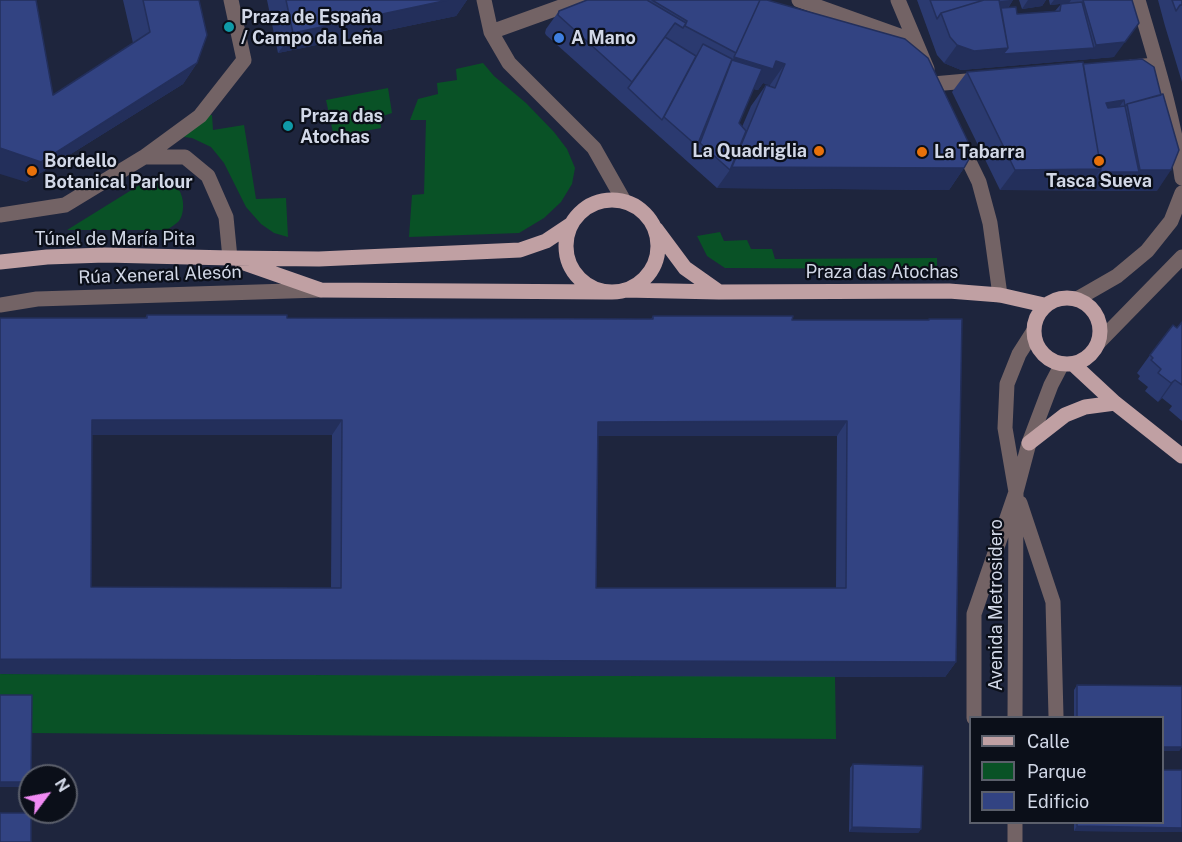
<!DOCTYPE html>
<html>
<head>
<meta charset="utf-8">
<style>
  body { margin:0 }
  #map { position:relative; width:1182px; height:842px; overflow:hidden; background:#1e253d; font-family:"Public Sans",sans-serif }
  canvas { display:block }
  .legend { position:absolute; left:969px; top:716px; width:195px; height:108px; box-sizing:border-box; background:#0b0f19; border:2px solid #5b5f6b; margin:0; padding:8px 10px; list-style:none; font-size:18px; color:#d2d8e7 }
  .legend li { display:flex; align-items:center; gap:12px; height:30px }
  .legend b { width:30px; border:2px solid #5b5f6b }
  .north { position:absolute; left:18px; top:764px; width:60px; height:60px; box-sizing:border-box; background:#0b0f19; border:2px solid #5b5f6b; border-radius:50%; rotate:58deg; font-size:16px; font-weight:700; line-height:24px; text-align:center; color:#d2d8e7 }
  .north::after { content:''; display:block; margin:auto; width:21px; height:27px; background:#f18af4; clip-path:polygon(50% 0,100% 100%,50% 72%,0 100%) }
</style>
</head>
<body>
<div id="map">
<canvas width="1182" height="842"></canvas>
<ul class="legend">
<li><b style="height:8px;background:#c0a0a3"></b>Calle</li>
<li><b style="height:16px;background:#095226"></b>Parque</li>
<li><b style="height:16px;background:#324382"></b>Edificio</li>
</ul>
<div class="north">N</div>
</div>
<script>
const ctx = document.querySelector('canvas').getContext('2d');
ctx.lineJoin = 'round';
function fillPath(path, color) {
  ctx.fillStyle = color;
  ctx.fill(path, 'evenodd');
}
function strokePath(path, color, width, dash) {
  ctx.strokeStyle = color;
  ctx.lineWidth = width;
  ctx.lineCap = dash ? 'butt' : 'round';
  ctx.setLineDash(dash || []);
  ctx.stroke(path);
}
function label(font, color, halo, rows, align = 'center') {
  ctx.font = font + ' "Public Sans",sans-serif';
  ctx.lineWidth = 4.5;
  ctx.setLineDash([]);
  ctx.textBaseline = 'middle';
  ctx.strokeStyle = halo;
  ctx.fillStyle = color;
  for (const [text, x, y, turn = 0] of rows) {
    ctx.save();
    ctx.translate(x, y);
    ctx.rotate((+turn || 0) * Math.PI / 180);
    ctx.textAlign = isNaN(turn) ? turn : align;
    if (halo) ctx.strokeText(text, 0, 0);
    ctx.fillText(text, 0, 0);
    ctx.restore();
  }
}
fillPath(new Path2D(`
  M483 63 494 76 526 103 554 132 567 149 575 168 572 184 561 202 544 218 519 233 409 237 412 195 424 194 426 120H410L418 99 438 94 437 83 457 80 456 69Z
  M388 88 392 113 380 117 381 128 334 137 326 100Z
  M212 115 213 130 244 125 256 199 286 198 288 237 274 233 261 224 246 207 224 163 211 147 192 138 176 136 200 116Z
  M156 179C162 180 170 182 175 185 184 193 186 211 179 221 176 224 171 227 167 230H67L146 181Z
  M720 232 724 241 747 240 751 249H772L775 259 937 258V269L725 268 707 256 697 236Z
  M0 674 835 676 836 739 28 733 0 700Z`), '#095226');
strokePath(new Path2D(`
  M484 0 491 32 509 63 594 148 624 201
  M799 0 914 41
  M898 0 927 69
  M1138 0C1155 58 1174 117 1182 178
  M491 32 580 0
  M1131 67 1157 65
  M933 84 978 80
  M960 143 979 182 990 223 1000 295
  M144 157 200 116 244 60 231 0
  M0 215 65 205 144 157H185L208 176 226 217 230 258
  M1077 299 1117 276 1147 251 1171 221 1182 193
  M0 305 37 299 320 290
  M1098 343 1182 257
  M1020 503 1053 602 1056 716
  M974 718V614L1016 492 1029 443 1051 385 1062 364
  M1015 718 1016 492 1005 428 1007 384 1019 354 1033 332
  M1015 842V822`), '#736365', 15);
strokePath(new Path2D(`
  M566 246a46 46 0 1 1 92 0a46 46 0 1 1-92 0Z
  M656 229 685 268 719 292
  M0 262 47 257 105 255 230 258 319 259 520 250 546 241 570 225
  M241 262 321 290 606 292
  M625 290 719 292 949 291 1000 295 1044 305
  M1034 331a33 33 0 1 1 66 0a33 33 0 1 1-66 0Z
  M1073 364 1115 403 1182 456
  M1029 443 1065 415 1085 407 1115 403`), '#c0a0a3', 15);
fillPath(new Path2D(`
  M123 0H199L197 63 183 84 26 182 53 95 133 43Z
  M267 0H467L456 16 278 53Z
  M587 0H767L964 168 949 190 717 188 546 35 545 33 546 29 559 11ZM763 83 770 85V86L766 85 751 106 742 127 739 123 753 89 758 90Z
  M917 0H1013L1008 8 1017 14 1055 11 1061 4 1069 3 1050 5 1049 0H1132L1114 57 961 70 944 63 937 55Z
  M1019 0H1046L1042 6 1022 9Z
  M1158 0H1182V82L1165 26Z
  M1142 59 1157 191 1000 190 952 92 967 72 1083 64Z
  M147 315 287 318 651 319 653 316 792 320H928L956 662 945 677 0 674V318H145ZM92 435H332L331 588 91 587ZM597 436H837L836 588H596Z
  M1182 322V421L1169 410 1172 406 1162 398 1158 402 1145 391 1148 387 1138 379 1140 376 1137 373 1150 355Z
  M1077 685 1182 686V747L1179 751H1162V717H1074V690Z
  M853 764 921 829 918 833 849 832 850 768Z
  M1182 770V832L1074 831V822H1162Z`), '#2b3a70');
fillPath(new Path2D(`
  M448 0H467L456 16 278 53 293 33Z
  M1010 0H1013L1005 12 994 2Z
  M1028 0H1046L1042 6 1022 9Z
  M1054 0H1071L1069 3 1050 5Z
  M1139 23 1114 57 961 70 944 63 957 45 1008 48H1094L1096 45Z
  M734 57 776 61 785 64 770 85 763 83 758 90 724 80Z
  M197 63 183 84 26 182 0 174V148Z
  M1124 100 1112 118 1093 121 1106 103Z
  M732 167 964 168 949 190 717 188Z
  M1101 169 1087 190H1000L1015 170Z
  M1140 170H1171L1157 191 1087 190 1100 172H1139Z
  M1175 380 1162 398 1158 402 1171 383Z
  M92 420H342L332 435H81Z
  M847 421 837 436H587L598 422Z
  M0 659 956 662 945 677 0 674Z
  M1162 747H1182L1179 751H1162Z
  M0 782H30V784L28 787H0Z
  M1077 826 1182 828V832L1074 831Z
  M852 827 921 829 918 833 849 832Z`), '#232f5b');
const building = new Path2D(`
  M0 0H36L53 95 150 32 143 0H199L207 35 197 63 41 162 0 148Z
  M286 0H448L293 33Z
  M587 0H647L686 23 683 28 675 23 632 82 558 15 559 11Z
  M652 0H760L736 53 685 26 687 21Z
  M760 0H767L905 39 928 58 973 152 964 168 732 167 766 85 775 88 785 64 776 61 773 69 734 57Z
  M930 0H984L941 13 937 19Z
  M984 0H999L1008 48 974 51 957 45 950 37 941 13Z
  M1083 0H1132L1139 23 1125 42 1096 45Z
  M1172 0H1182V5H1180L1176 11Z
  M1082 2 1094 48 1003 54 1008 48 1001 8 1016 7 1017 14 1060 11 1061 4Z
  M665 37 696 56 662 120 628 88Z
  M703 44 732 59 697 146 664 117Z
  M1142 59 1154 67 1161 95 1127 104 1125 106 1139 172H1100L1101 169 1083 64ZM1124 100 1125 106 1108 108 1106 103Z
  M732 60 762 69 739 123 746 131 730 170 700 143Z
  M1083 62 1101 169 1015 170 967 72Z
  M1163 94 1179 150 1171 170H1140L1127 104Z
  M147 315H287V318L653 319V316H793L792 320H929V319H962L956 662 0 659V318H147ZM92 420H342L341 588 91 587ZM847 421 846 588H596L598 422Z
  M1182 322V385L1175 380 1171 383 1158 373 1161 369 1151 360 1153 358 1150 355 1173 325 1177 328Z
  M1077 685 1182 686V747H1162V717H1077Z
  M0 695H32L31 776H30V782H0Z
  M853 764 923 766 921 829 852 827Z
  M1162 770H1182V828L1077 826V822H1162Z
  M0 813H31V842H0Z`);
fillPath(building, '#324382');
strokePath(building, '#232f5b', 1.5);
for (const [x, y, r, color] of [
  [229,27,6,"#0f9aa8"],
  [559,38,6,"#3f7fe0"],
  [288,126,6,"#0f9aa8"],
  [819,151,6,"#e8710a"],
  [922,152,6,"#e8710a"],
  [1099,161,6,"#e8710a"],
  [32,171,6,"#e8710a"]
]) {
  const dot = new Path2D();
  dot.arc(x, y, r, 0, 2 * Math.PI);
  ctx.fillStyle = color;
  ctx.fill(dot);
  strokePath(dot, '#0b0f19', 2);
}
label('bold 18px', '#d2d8e7', '#0b0f19', [
  ["Praza de España",241,17],
  ["/ Campo da Leña",241,38],
  ["A Mano",571,38],
  ["Praza das",300,116],
  ["Atochas",300,137],
  ["La Quadriglia",807,151,"right"],
  ["La Tabarra",934,152],
  ["Bordello",44,161],
  ["Botanical Parlour",44,182],
  ["Tasca Sueva",1099,181,"center"]
], 'left');
label('18px', '#d2d8e7', '#0b0f19', [
  ["Túnel de María Pita",115,239],
  ["Praza das Atochas",882,272],
  ["Rúa Xeneral Alesón",160,275,-2],
  ["Avenida Metrosidero",996,605,-90]
]);
</script>
</body>
</html>
